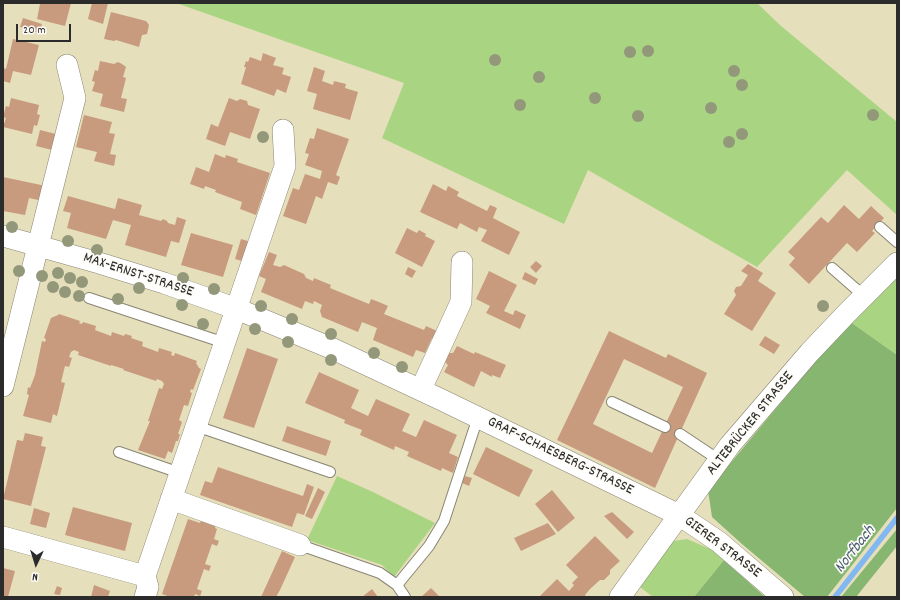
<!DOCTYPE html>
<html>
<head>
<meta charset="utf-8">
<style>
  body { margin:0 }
  #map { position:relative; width:900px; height:600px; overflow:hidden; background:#e6dfbb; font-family:Dekko,sans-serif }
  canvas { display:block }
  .frame { position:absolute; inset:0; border:4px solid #2b2b2b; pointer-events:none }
  .north { position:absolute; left:16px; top:544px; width:40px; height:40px; -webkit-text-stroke:3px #fdfcf7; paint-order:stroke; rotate:184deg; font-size:11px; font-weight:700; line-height:16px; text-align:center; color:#2b2b2b }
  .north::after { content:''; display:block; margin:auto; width:14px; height:18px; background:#2b2b2b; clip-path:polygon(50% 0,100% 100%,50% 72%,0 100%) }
  .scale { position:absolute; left:16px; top:24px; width:55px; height:18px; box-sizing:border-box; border:2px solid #2b2b2b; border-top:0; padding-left:5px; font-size:12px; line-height:14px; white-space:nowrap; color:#2b2b2b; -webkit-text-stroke:3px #fdfcf7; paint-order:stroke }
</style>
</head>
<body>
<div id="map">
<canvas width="900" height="600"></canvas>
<div class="frame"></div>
<div class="north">N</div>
<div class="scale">20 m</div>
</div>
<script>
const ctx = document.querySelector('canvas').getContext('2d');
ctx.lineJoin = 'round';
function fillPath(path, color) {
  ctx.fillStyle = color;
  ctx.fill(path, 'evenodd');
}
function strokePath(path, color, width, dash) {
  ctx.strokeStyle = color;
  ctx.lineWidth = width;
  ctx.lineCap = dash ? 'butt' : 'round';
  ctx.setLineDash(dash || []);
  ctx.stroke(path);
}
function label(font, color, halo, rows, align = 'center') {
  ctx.font = font + ' Dekko,sans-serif';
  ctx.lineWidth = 3.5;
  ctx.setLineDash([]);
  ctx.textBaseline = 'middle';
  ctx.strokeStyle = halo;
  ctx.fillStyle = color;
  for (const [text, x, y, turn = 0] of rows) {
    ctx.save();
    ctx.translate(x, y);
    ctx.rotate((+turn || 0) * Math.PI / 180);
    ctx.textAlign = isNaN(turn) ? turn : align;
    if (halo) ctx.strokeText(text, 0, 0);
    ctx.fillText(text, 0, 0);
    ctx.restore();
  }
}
fillPath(new Path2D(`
  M176 3H757L781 26 897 122V215L847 170 757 267 588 170 564 224 382 138 404 83Z
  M897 275V355L849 321Z
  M337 476 373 492 435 523 394 577 382 565 307 540Z
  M687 539 715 551 724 560 694 597H653L640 587 673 541Z`), '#a9d582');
fillPath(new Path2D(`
  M849 321 897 355V508L827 597H805L742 544 712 517 708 490Z
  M897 529V546L856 597H841Z
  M724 560 765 597H694Z`), '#86b670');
strokePath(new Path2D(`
  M835 597 897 518`), '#81b8f1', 5.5);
fillPath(new Path2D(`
  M40 3H71L65 26 37 19 40 4Z
  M92 3H108L103 24 88 19Z
  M111 12 146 21 149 25 147 34 142 35 139 47 116 40 114 41 104 39Z
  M23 18 42 24 39 33 20 27Z
  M13 39 39 45 31 75 13 71 10 83 3 81V68L6 69Z
  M263 53 276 58 273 65 284 68 282 74 291 77 286 93 277 89 274 96 241 84 246 67H244L246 61 248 62 250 57 261 61Z
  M100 61 114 64 118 62 122 64 126 67 123 77 126 78 121 98 127 99 124 112 100 106 103 94 92 91 95 82 92 81 95 70 98 71Z
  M314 67 325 71 322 81 333 85 334 81 346 84 345 88 358 92 350 120 313 109 317 94 307 91Z
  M11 98 39 105 37 114 40 115 37 126 34 125 32 134 3 127 6 118 3 117 6 106 9 107Z
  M229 98 237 101 240 99 247 101 248 105 260 109 250 139 230 132 225 146 206 139 211 124 218 127Z
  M84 115 112 122 109 133 115 134 110 154 116 155 114 166 94 161 97 152 76 147Z
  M317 128 349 139 336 175 340 177 337 185 328 182 322 199 316 196 306 224 283 216 293 188 299 190 305 174 320 179 322 171 305 165 309 154 305 153 310 138 314 139Z
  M40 130 56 134 52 150 36 146Z
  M215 154 225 158 226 155 238 159 237 162 270 173 256 215 240 209 242 202 215 192 216 190 205 186 204 189 190 184 196 167 209 172Z
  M3 177 46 186 43 201 29 198 25 215 3 211Z
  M433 184 446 191 448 186 459 192 457 196 487 211 490 205 497 208 493 218 520 232 509 255 481 241 487 230 479 227 477 232 460 223 457 229 420 212Z
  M68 196 115 209 118 198 142 205 139 215 161 221 163 219 167 221 168 223 175 225 177 217 186 220 179 243 171 241 166 257 125 245 131 225 113 220 106 239 67 228 71 213 63 211Z
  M844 205 859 219 871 206 884 218 872 231 875 233 857 252 847 243 809 284 789 265 795 258 788 252 821 217 828 223Z
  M407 228 417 233 419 230 426 234 425 236 435 241 422 267 395 253Z
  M191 233 233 245 223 277 181 265Z
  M241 239 251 242 245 262 235 259Z
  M269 252 277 255 273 265 280 267 284 265 304 274 306 278 313 281 314 278 331 285 330 288 369 304 371 299 379 302 388 306 384 314 424 330 426 326 437 331 434 338H432L425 353 416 350 413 357 373 340 377 328 362 322 358 332 322 317 320 311 322 305 314 301 313 304 305 301 302 309 261 292 266 279 259 276Z
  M536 261 542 266 536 273 530 267Z
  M748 264 763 273 758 281 776 293 752 331 724 314 736 295 734 291 736 287 741 286 748 275 741 271Z
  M408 267 416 271 412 278 405 274Z
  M489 271 517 285 504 311 513 315 515 310 526 315 520 329 486 313 490 306 476 299Z
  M525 272 538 279 535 285 522 279Z
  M59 314 80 321 79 323 82 324 83 322 96 326 95 330 111 336 112 332 124 336 125 334 132 336 131 338 143 342 142 346 158 352 159 348 172 352 171 355 174 356 175 353 197 361 196 363 199 368 201 369 193 390 191 389 190 392 192 393 188 406 184 405 179 420 182 422 178 434H180L178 441H176L172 453 168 451 165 459 138 450 150 421H148L159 388 162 389 164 384 162 381 157 379 156 381 123 370 124 369 111 365V366L78 355 79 352 74 350 71 352 69 357 72 358 69 367 65 366 61 382 65 383 57 416 53 414 51 423 23 416 29 395 27 394 28 387 30 388 35 375 42 341 45 342 46 339 44 338 51 318 58 315Z
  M609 331 666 358 668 354 707 373 655 488 557 440ZM624 359 683 387 652 453 593 424Z
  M765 336 780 345 774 354 759 345Z
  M457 346 474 354 475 352 506 365 500 378 492 375V377L481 371 474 387 444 372 448 365 445 362 449 353H453Z
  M247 348 278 359 254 428 223 418Z
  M319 372 359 390 351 408 368 416 376 399 410 414 402 431 416 437 424 420 457 435 449 453 458 457 453 473 442 468 441 471 407 456 409 452 395 446 394 450 360 435 362 430 344 423 345 420 305 403Z
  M287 426 331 441 326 456 282 441Z
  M25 433 43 437 41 446 46 447 31 506 3 499 17 440 23 441Z
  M486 447 533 470 519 497 473 474Z
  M218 467 303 496 307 484 314 487 304 515 297 513 292 527 200 495 205 481 212 483Z
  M465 476 472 478 469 486 462 483Z
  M318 488 325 492 312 519 305 516Z
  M552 490 575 518 558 532 535 504Z
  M73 507 132 523 125 551 65 535Z
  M34 508 50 513 46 528 30 524Z
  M612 512 634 532 627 539 604 516Z
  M203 515 217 520 215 528 217 529 214 539 219 541 217 546 212 544 205 564 211 566 209 571 204 569 197 589 202 591 200 596 195 594 194 597H170L162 594 188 519 200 523Z
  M548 523 556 534 521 551 514 538Z
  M595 536 620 561 610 570V574L604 580H600L590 589 585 595 586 597H539L557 579 569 591 574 585 572 583 578 577 566 565Z
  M282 551 295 557 280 590 276 597H261Z
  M3 568 15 571 8 597H3Z
  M94 585 110 591 108 597H91Z
  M57 586 62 588 60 595 54 594Z
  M431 588 440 597H421Z
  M372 589 378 597H362Z`), '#c89b7e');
const service = new Path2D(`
  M880 227 897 242
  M832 268 864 296
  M89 298 225 343
  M612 402 665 427
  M196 426 330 472
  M680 434 719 460
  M119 452 180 473
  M300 545 380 573 397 585 405 597
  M397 585 429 546 444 521 478 417`);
const minor = new Path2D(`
  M3 236 99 263 164 283 237 309 331 348 442 400 679 515 719 542 783 597
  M3 386 75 98 67 65
  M421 389 461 302 462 262
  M171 499 300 545
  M3 537 145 576
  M145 597 148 587 145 576 285 166 283 130
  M620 597 730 445 810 352 847 313 897 263`);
strokePath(service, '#888573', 12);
strokePath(minor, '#888573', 22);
strokePath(service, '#fff', 10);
strokePath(minor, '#fff', 21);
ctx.fillStyle = '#94987a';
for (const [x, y] of [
  [648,51],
  [630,52],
  [495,60],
  [734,71],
  [539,77],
  [742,85],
  [595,98],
  [520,105],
  [711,108],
  [873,115],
  [638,116],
  [742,134],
  [263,137],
  [729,142],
  [12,227],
  [68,241],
  [97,250],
  [19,271],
  [58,273],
  [42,276],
  [70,278],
  [183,278],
  [82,282],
  [53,287],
  [139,288],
  [214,289],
  [65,292],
  [79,296],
  [118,299],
  [182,305],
  [261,306],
  [823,306],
  [292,319],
  [203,324],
  [255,329],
  [331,334],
  [288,342],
  [374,353],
  [331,360],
  [402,367]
]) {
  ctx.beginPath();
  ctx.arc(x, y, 6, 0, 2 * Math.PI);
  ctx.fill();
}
label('15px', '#2b2b2b', '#fdfcf7', [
  ["MAX-ERNST-STRASSE",138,276,18],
  ["ALTEBRÜCKER STRASSE",751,424,-51],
  ["GRAF-SCHAESBERG-STRASSE",560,457,26],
  ["GIERER STRASSE",722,548,37]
]);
label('italic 16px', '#495c70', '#fdfcf7', [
  ["Norfbach",856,550,-52]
]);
</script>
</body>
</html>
